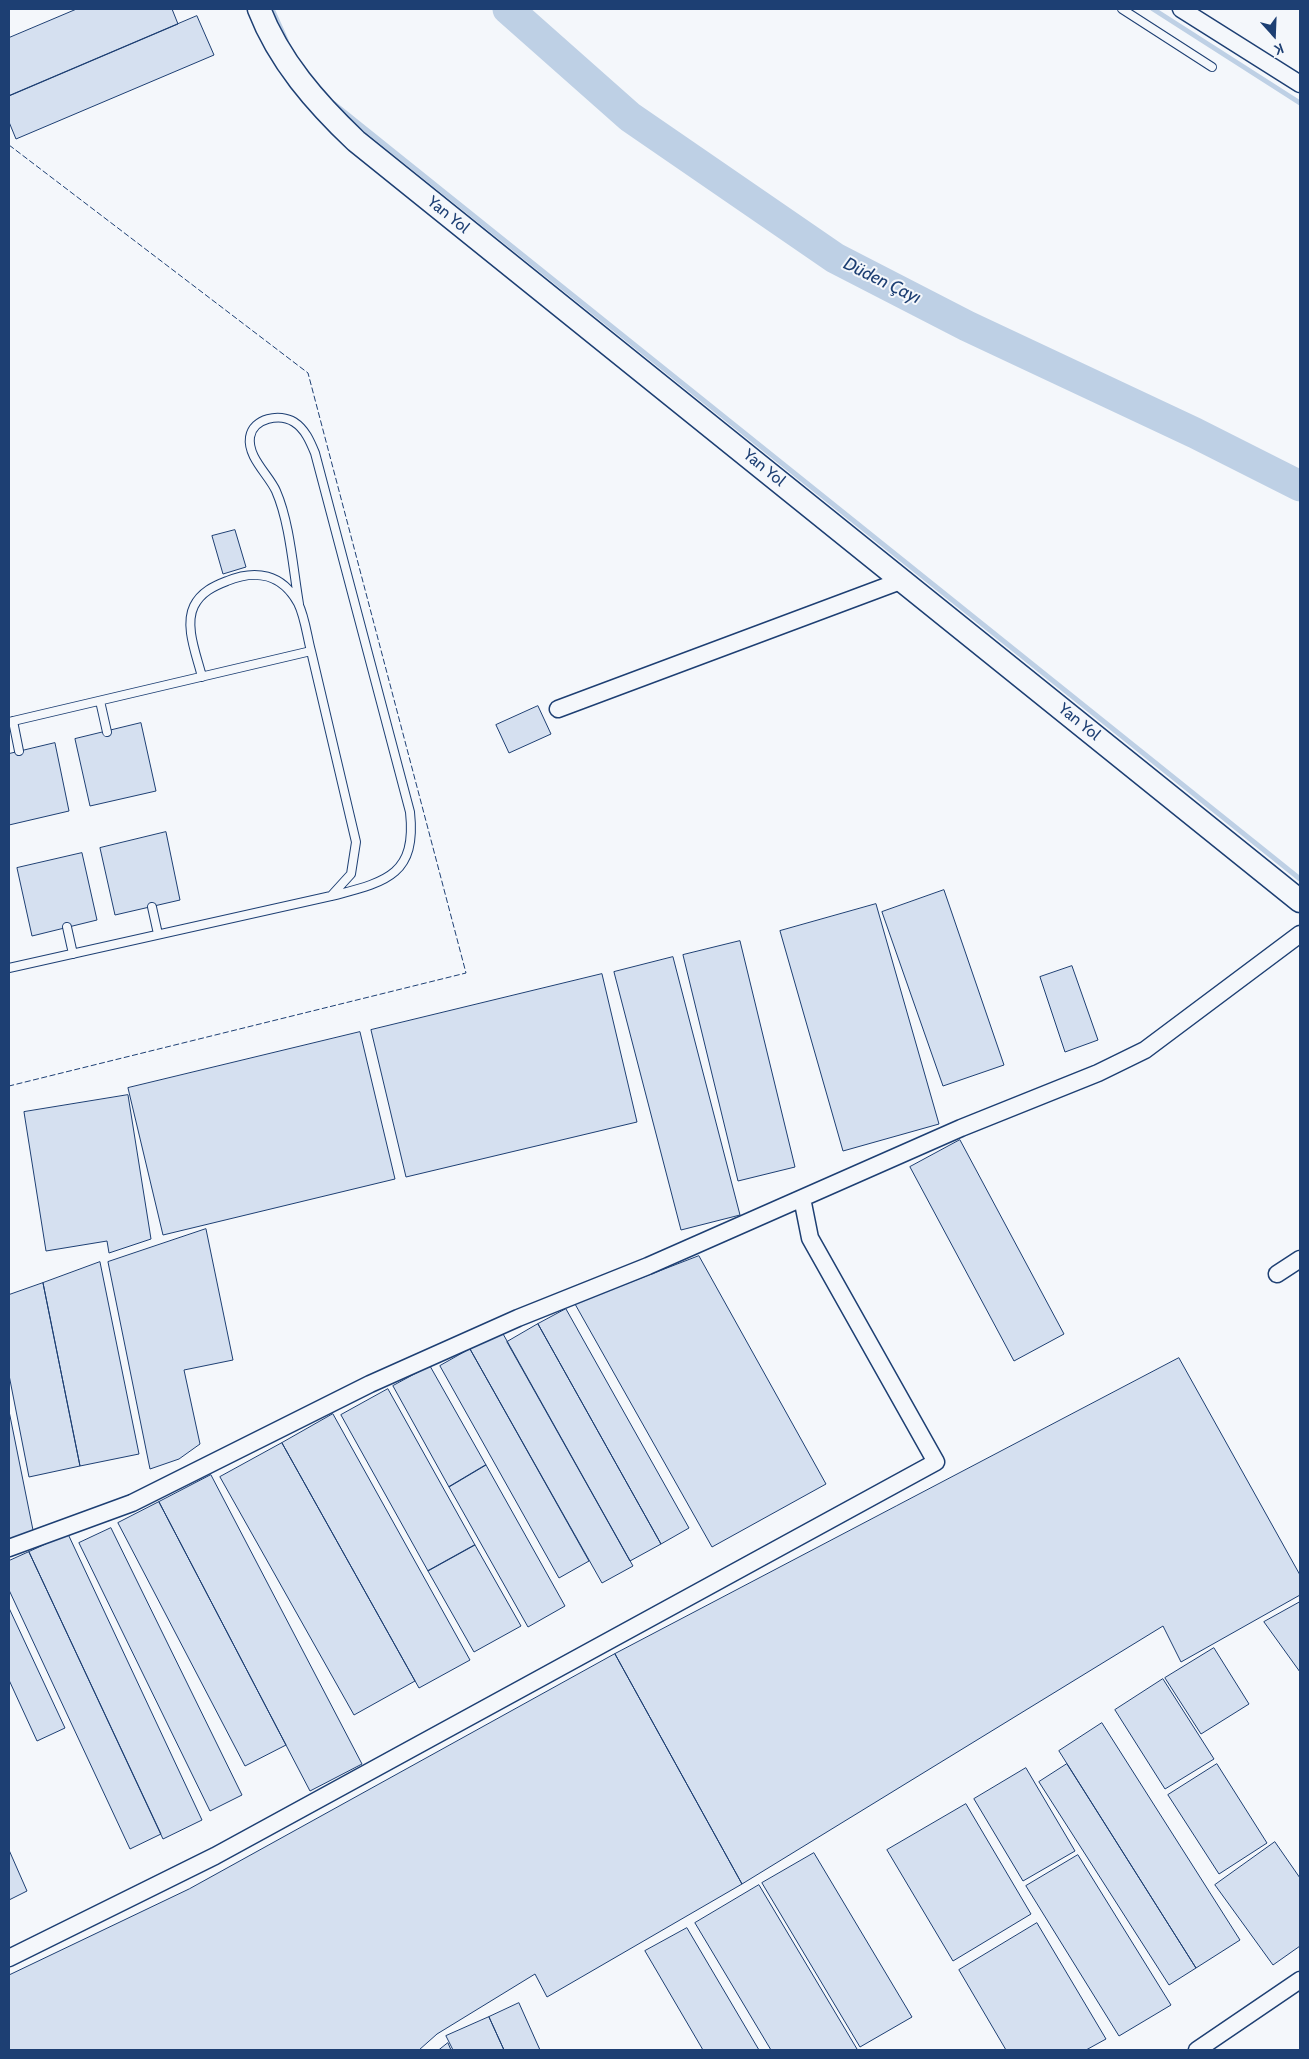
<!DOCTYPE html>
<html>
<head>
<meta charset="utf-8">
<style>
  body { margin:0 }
  #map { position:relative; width:1309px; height:2059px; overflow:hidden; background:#f4f7fb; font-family:Cabin,sans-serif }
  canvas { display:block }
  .frame { position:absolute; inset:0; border:10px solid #1d3f73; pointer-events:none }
  .north { position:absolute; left:1249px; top:10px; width:50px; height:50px; -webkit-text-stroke:4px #f4f7fb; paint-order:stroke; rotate:160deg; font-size:14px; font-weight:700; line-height:20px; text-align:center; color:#1d3f73 }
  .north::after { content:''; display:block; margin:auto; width:18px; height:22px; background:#1d3f73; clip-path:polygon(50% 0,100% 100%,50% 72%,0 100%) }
</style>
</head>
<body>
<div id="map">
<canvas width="1309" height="2059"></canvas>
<div class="frame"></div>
<div class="north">K</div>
</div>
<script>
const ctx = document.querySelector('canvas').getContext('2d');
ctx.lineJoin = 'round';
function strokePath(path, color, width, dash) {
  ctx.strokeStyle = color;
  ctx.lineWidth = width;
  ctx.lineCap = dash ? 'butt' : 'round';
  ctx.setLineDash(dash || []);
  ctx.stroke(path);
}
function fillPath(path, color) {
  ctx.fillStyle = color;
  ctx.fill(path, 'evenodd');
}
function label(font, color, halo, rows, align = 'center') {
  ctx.font = font + ' Cabin,sans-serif';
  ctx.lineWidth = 4;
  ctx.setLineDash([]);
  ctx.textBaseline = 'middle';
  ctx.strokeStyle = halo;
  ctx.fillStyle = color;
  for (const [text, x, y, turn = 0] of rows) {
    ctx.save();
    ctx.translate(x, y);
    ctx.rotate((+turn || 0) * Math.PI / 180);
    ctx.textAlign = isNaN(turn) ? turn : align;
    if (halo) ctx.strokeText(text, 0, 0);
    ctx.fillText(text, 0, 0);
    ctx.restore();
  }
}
strokePath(new Path2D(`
  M272 9 286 40
  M1153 9 1300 103
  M333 103 1300 879`), '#bed0e5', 5);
strokePath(new Path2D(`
  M508 9 630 117 835 258 967 326 1195 433 1300 486`), '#bed0e5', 31);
const building = new Path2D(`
  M77 9H172L178 24 9 96V38Z
  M197 16 214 55 16 139 9 122V96Z
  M235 530 246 567 223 574 212 536Z
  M538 706 551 734 509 753 496 725Z
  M141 723 156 791 90 806 75 739Z
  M55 743 69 811 9 825V754Z
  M166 832 180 900 115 915 100 848Z
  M82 853 97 920 32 936 17 868Z
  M944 890 1004 1065 943 1086 882 912Z
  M876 904 939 1124 843 1151 780 931Z
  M740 941 795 1167 738 1181 683 955Z
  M673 957 740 1215 681 1230 614 972Z
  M1072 966 1098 1040 1065 1052 1040 977Z
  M602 974 637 1122 406 1177 371 1030Z
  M360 1032 395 1179 163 1235 128 1088Z
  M128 1095 151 1239 109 1253 107 1241 46 1251 24 1112Z
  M960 1140 1064 1334 1014 1361 910 1167Z
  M206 1229 233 1360 184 1370 200 1444 179 1459 150 1469 108 1262Z
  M699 1256 826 1484 712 1547 575 1304Z
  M100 1262 139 1454 80 1466 43 1283Z
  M43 1283 80 1466 29 1477 9 1375V1295Z
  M566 1309 689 1528 661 1544 538 1324Z
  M538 1324 661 1544 630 1561 507 1342Z
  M502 1332 633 1566 602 1583 470 1349Z
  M470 1349 589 1561 559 1578 440 1366Z
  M1179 1358 1300 1575V1595L1181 1662 1163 1626 742 1884 615 1654Z
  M430 1366 486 1465 449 1487 393 1386Z
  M388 1389 475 1545 428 1571 341 1415Z
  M9 1411 34 1535 9 1540Z
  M333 1414 470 1660 419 1688 282 1443Z
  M282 1443 415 1681 354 1715 220 1477Z
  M486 1465 565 1606 528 1627 449 1487Z
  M211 1475 362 1764 310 1791 159 1502Z
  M159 1502 286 1745 245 1766 118 1523Z
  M111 1528 242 1795 210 1811 79 1543Z
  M68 1534 202 1820 163 1839 29 1552Z
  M475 1545 521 1626 474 1652 428 1571Z
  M29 1552 161 1834 130 1849 9 1590V1561Z
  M1300 1602V1672L1264 1622Z
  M9 1608 65 1728 37 1741 9 1680Z
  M1214 1648 1249 1704 1201 1734 1165 1678Z
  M615 1654 742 1884 547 1997 535 1974 437 2034 419 2050H9V1975L189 1889Z
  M1163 1679 1214 1759 1165 1789 1115 1710Z
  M1102 1723 1240 1940 1196 1968 1059 1751Z
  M1067 1764 1196 1968 1169 1985 1039 1782Z
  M1217 1764 1267 1843 1219 1874 1168 1795Z
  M1026 1768 1075 1851 1023 1881 974 1799Z
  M966 1804 1031 1914 953 1961 887 1850Z
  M1275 1842 1300 1878V1946L1273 1965 1215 1885Z
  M9 1850 27 1891 9 1900Z
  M814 1853 912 2017 860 2047 762 1883Z
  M1078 1855 1171 2005 1119 2036 1026 1886Z
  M759 1885 857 2049 855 2050H771L695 1923Z
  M1037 1923 1106 2039 1086 2050H1006L959 1970Z
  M687 1928 759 2050H703L645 1951Z
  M519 2003 540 2050H504L489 2017Z
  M489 2017 504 2050H453L446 2036Z
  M448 2043 451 2050H439Z`);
fillPath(building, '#d5e0f0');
strokePath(building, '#1d3f73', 1);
const lane = new Path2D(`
  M1122 9 1212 67
  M299 604C293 569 290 523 276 491 269 475 247 457 250 437 253 418 280 413 294 422 305 429 310 441 315 453L410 812C417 876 385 882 332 896
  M202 677C197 656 184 626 194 606 201 592 214 586 227 581 256 569 282 574 298 603 305 617 307 636 311 651
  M100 701 107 732
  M13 721 19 751
  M9 722 311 651 356 842 351 874 331 896 9 968
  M152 907 158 934
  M67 927 73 954`);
const street = new Path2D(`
  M1181 9 1300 84
  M558 709 903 580
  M1277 1274 1300 1259
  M9 1548 132 1503 370 1384 518 1318 648 1266 961 1128 1098 1073 1145 1050 1300 934
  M9 1958 215 1856 936 1462 810 1238 802 1198
  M1197 2050 1300 1980`);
const secondary = new Path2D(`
  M259 9C279 61 316 103 356 141L1300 901`);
strokePath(lane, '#1d3f73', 10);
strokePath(street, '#1d3f73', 19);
strokePath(secondary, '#1d3f73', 25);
strokePath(lane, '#f4f7fb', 8);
strokePath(street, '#f4f7fb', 16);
strokePath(secondary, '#f4f7fb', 22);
strokePath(new Path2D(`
  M9 145 308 373 466 973 9 1086`), '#1d3f73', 1, [6, 2.5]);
label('16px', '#1d3f73', '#f4f7fb', [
  ["Yan Yol",448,215,39],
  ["Yan Yol",764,468,39],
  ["Yan Yol",1079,722,39]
]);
label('italic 18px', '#1d3f73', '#f4f7fb', [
  ["Düden Çayı",882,281,26]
]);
</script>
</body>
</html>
